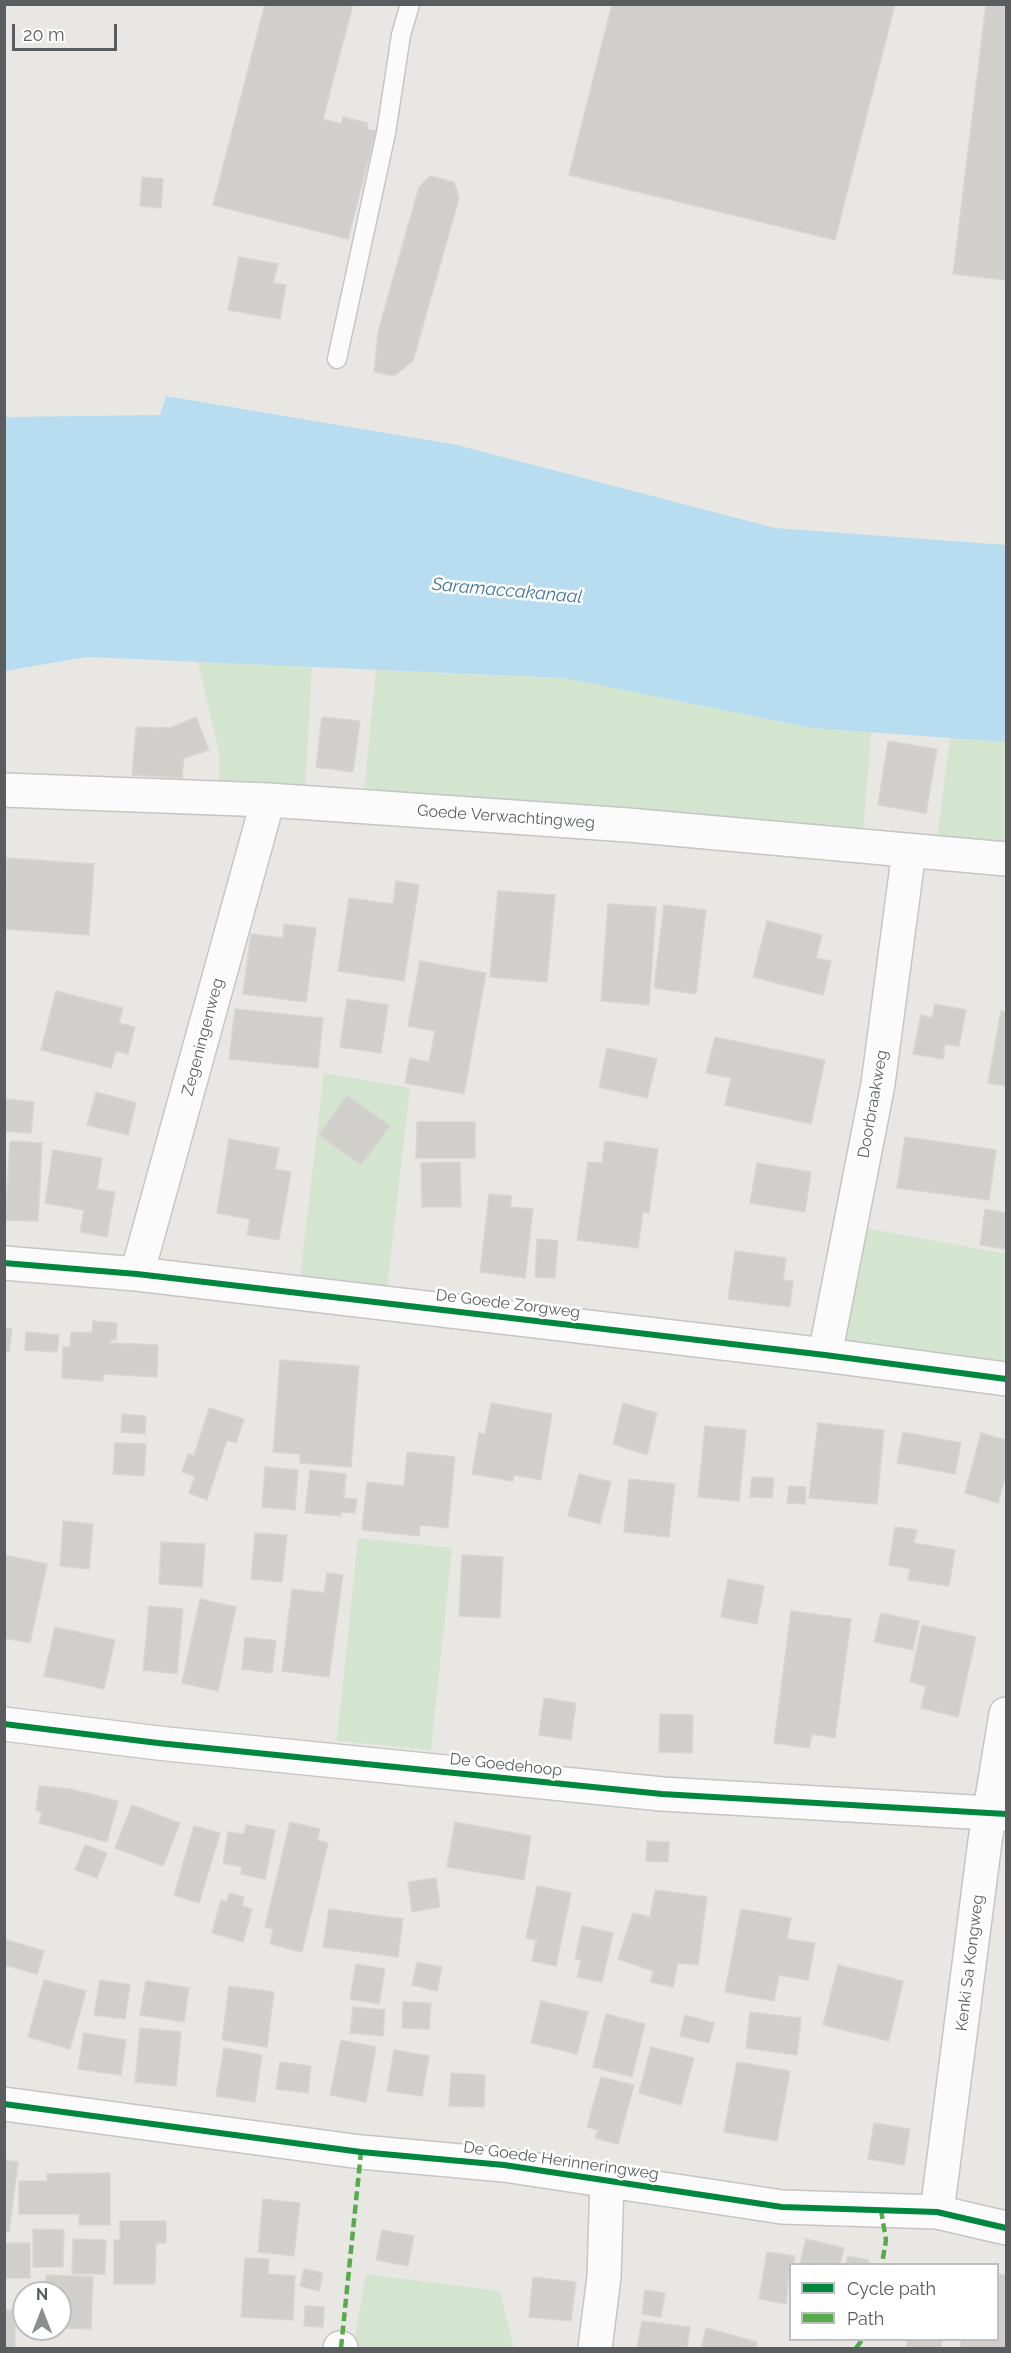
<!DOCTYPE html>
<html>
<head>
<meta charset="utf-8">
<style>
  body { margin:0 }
  #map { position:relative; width:1011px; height:2353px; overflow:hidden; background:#e8e7e3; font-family:Raleway,sans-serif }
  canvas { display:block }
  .frame { position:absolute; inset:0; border:6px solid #595d60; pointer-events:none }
  .legend { position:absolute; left:789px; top:2263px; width:210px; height:78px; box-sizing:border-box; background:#fff; border:2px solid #bdbebf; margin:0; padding:8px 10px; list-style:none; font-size:18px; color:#595d60 }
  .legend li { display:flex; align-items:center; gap:12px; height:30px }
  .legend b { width:30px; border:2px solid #bdbebf }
  .north { position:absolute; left:12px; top:2281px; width:60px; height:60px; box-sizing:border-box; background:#fff; border:2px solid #bdbebf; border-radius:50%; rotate:0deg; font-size:16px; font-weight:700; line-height:24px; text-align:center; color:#595d60 }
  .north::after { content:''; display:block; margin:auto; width:21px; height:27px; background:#8b8d8e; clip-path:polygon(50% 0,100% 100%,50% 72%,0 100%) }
  .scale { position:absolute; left:12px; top:24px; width:105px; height:27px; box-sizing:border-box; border:3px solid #595d60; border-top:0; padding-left:8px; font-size:18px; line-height:21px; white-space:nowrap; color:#595d60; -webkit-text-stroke:4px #fff; paint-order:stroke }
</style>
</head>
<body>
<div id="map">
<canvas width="1011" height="2353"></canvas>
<div class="frame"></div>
<ul class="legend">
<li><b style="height:8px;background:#00873e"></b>Cycle path</li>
<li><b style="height:8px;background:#58ab4b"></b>Path</li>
</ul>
<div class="north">N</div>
<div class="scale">20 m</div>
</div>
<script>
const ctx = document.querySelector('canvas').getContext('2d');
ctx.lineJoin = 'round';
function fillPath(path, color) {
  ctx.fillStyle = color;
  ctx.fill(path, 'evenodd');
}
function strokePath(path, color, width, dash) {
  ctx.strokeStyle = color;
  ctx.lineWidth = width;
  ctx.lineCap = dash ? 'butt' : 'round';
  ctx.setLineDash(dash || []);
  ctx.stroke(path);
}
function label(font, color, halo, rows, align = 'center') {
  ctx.font = font + ' Raleway,sans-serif';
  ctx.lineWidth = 5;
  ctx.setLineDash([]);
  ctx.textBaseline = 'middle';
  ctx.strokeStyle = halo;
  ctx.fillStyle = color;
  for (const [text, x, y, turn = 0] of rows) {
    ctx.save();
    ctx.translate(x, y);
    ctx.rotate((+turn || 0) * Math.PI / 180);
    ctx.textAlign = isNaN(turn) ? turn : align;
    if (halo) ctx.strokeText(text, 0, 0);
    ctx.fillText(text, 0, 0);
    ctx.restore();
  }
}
fillPath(new Path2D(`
  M198 662 312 667 305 791 219 784V752Z
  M376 670 564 678 812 728 871 732 863 833 364 792Z
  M950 737 1006 742V847L937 840Z
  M324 1073 410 1088 387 1288 300 1278Z
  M865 1228 1006 1254V1367L848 1344 843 1339Z
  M358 1538 452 1548 431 1750 337 1741Z
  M366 2274 500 2291 514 2348H353Z`), '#d3e4cf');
fillPath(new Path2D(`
  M166 396 457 445 775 528 1006 545V742L812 728 564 678 87 657 5 671V417L160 415Z`), '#b8ddf1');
const building = new Path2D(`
  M265 4H353L323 119 341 124 343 117 368 123 367 129 376 131 348 239 213 205Z
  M612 4H895L835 240 569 175Z
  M986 4H1006V280L953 274Z
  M430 176 454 182 459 198 413 361 394 376 374 372 378 332 419 187Z
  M142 177 163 179 161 208 140 206Z
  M239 257 278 264 273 283 286 285 280 319 228 310Z
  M196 717 209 750 184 758 182 778 132 775 136 727 170 728Z
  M322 717 360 721 353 772 316 767Z
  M888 741 937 749 926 813 878 805Z
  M7 858 94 864 89 935 4 929Z
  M396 881 419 885 404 981 338 971 349 898 393 904Z
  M498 891 555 895 547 982 490 977Z
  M608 904 656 907 649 1005 601 1001Z
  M664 905 706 910 696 994 654 988Z
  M767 921 822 935 816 958 831 961 823 995 753 977Z
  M284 924 316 928 306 1002 243 994 251 934 283 938Z
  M420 961 486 973 464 1094 405 1083 410 1058 429 1062 435 1031 408 1026Z
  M56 991 123 1008 119 1023 135 1027 128 1054 116 1051 111 1068 41 1050Z
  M347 999 388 1005 381 1053 340 1047Z
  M935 1004 966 1010 959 1046 945 1044 943 1059 913 1054 921 1015 932 1018Z
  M235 1009 323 1018 318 1068 229 1059Z
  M1001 1011 1006 1012V1086L988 1083Z
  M715 1037 825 1060 811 1124 725 1105 731 1078 706 1073Z
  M607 1048 657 1059 647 1098 599 1087Z
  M96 1092 136 1103 128 1135 87 1125Z
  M347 1095 390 1126 361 1165 319 1135Z
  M4 1099 34 1102 31 1133 4 1131Z
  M417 1122H475V1158H416Z
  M905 1137 996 1150 989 1200 897 1188Z
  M229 1139 279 1148 275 1169 291 1172 279 1240 247 1235 250 1219 217 1213Z
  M10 1141 42 1143 38 1221 5 1220Z
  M605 1141 658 1149 649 1213 643 1212 638 1248 577 1240 588 1162 602 1163Z
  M53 1150 102 1158 97 1189 115 1192 107 1237 80 1232 84 1210 45 1203Z
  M460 1162 461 1207H422L421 1163Z
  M757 1163 811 1172 805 1212 750 1203Z
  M489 1194 512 1196 510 1207 533 1209 525 1278 480 1272Z
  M985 1209 1006 1213V1249L980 1245Z
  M537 1239 558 1241 555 1278 535 1277Z
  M735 1251 786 1258 783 1280 793 1281 790 1307 728 1299Z
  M93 1321 117 1323 116 1340H110V1343L158 1345 157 1377 103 1374V1381L62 1378 63 1347H70L71 1332 92 1333Z
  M4 1328 12 1329 9 1352H4Z
  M26 1332 59 1335 57 1352 25 1350Z
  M280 1360 359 1366 351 1467 300 1463V1454L273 1452Z
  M491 1403 552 1414 541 1480 514 1475 513 1481 472 1474 479 1433 485 1434Z
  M623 1403 657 1413 647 1455 613 1444Z
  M209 1408 244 1419 236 1443 227 1440 207 1500 189 1493 195 1476 182 1472 188 1454 194 1456Z
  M122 1414 146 1416 145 1434 121 1432Z
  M818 1423 884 1430 877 1504 809 1498Z
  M705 1426 746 1430 739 1501 698 1497Z
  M903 1432 961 1443 955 1474 897 1463Z
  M981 1433 1006 1440V1474L998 1503 965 1493Z
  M115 1443 146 1444 144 1476 113 1474Z
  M407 1452 455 1457 448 1528 420 1525 419 1536 362 1530 367 1482 404 1486Z
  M265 1467 298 1470 295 1510 262 1507Z
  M310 1470 346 1474 344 1498 357 1499 355 1513 341 1512V1516L305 1513Z
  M579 1474 611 1482 600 1524 568 1516Z
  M752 1477 774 1478 772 1498 750 1497Z
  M629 1479 675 1484 669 1537 624 1532Z
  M789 1486 806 1487 805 1504 787 1503Z
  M63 1521 93 1524 89 1569 60 1566Z
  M895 1527 917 1530 914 1543 955 1550 949 1586 908 1580 910 1569 889 1565Z
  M255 1533 287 1535 282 1582 251 1579Z
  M161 1542 205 1544 202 1587 159 1584Z
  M4 1555 47 1564 30 1643 4 1638Z
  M462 1555 503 1557 500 1618 459 1616Z
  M327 1573 343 1575 329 1677 282 1671 292 1589 324 1593Z
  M728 1579 764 1586 757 1624 721 1617Z
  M200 1599 236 1607 218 1691 182 1683Z
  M149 1606 183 1609 177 1674 143 1670Z
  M791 1611 851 1619 835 1738 812 1734 809 1748 774 1743Z
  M881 1613 919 1621 913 1650 874 1642Z
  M922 1625 976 1637 958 1717 921 1708 926 1686 910 1682Z
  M55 1627 115 1640 104 1689 44 1676Z
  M245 1637 276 1641 272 1673 242 1669Z
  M544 1698 576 1703 571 1740 539 1735Z
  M660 1714 693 1715 692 1753 659 1752Z
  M39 1786 70 1789 118 1801 107 1842 39 1823 42 1812 36 1810Z
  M132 1805 180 1823 163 1866 115 1848Z
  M290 1822 320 1829 317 1840 328 1843 302 1952 270 1944 273 1929 265 1927Z
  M455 1822 531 1836 524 1880 447 1867Z
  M246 1825 275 1830 265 1879 241 1874 242 1867 223 1863 228 1832 244 1834Z
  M194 1826 220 1833 199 1903 174 1895Z
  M647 1841 669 1842 668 1862 646 1861Z
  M85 1845 107 1853 97 1878 75 1870Z
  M436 1878 440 1907 412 1912 408 1882Z
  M537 1886 571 1893 556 1966 532 1961 536 1940 526 1938Z
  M655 1890 707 1897 698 1965 678 1963 673 1987 651 1982 653 1971 618 1959 633 1913 650 1917Z
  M229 1893 244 1897 242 1906 252 1909 243 1942 212 1933 221 1900 227 1902Z
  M329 1909 403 1919 398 1957 323 1947Z
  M741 1909 791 1918 787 1939 815 1943 808 1980 779 1975 774 2001 725 1992Z
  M582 1926 613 1933 602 1982 577 1977 581 1960 575 1959Z
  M4 1939 44 1951 37 1974 4 1965Z
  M417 1962 442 1967 437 1991 412 1985Z
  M356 1964 385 1969 379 2004 350 1999Z
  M838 1965 903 1981 889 2041 823 2025Z
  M44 1980 86 1991 70 2049 28 2037Z
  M100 1980 130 1985 125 2019 94 2015Z
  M146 1981 189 1988 184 2022 140 2015Z
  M229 1986 274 1992 267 2047 222 2040Z
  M541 2001 588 2012 577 2054 531 2043Z
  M403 2002 431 2003 429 2029 402 2028Z
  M353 2007 385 2010 383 2036 350 2033Z
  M750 2012 801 2018 797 2055 746 2048Z
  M606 2014 645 2024 632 2077 593 2067Z
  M685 2015 714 2023 709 2043 680 2036Z
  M140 2028 181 2032 176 2086 135 2082Z
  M84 2033 126 2040 121 2075 78 2069Z
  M341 2040 376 2047 366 2102 330 2095Z
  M651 2047 694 2058 681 2105 639 2093Z
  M224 2048 262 2055 255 2102 216 2096Z
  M394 2050 429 2056 422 2096 387 2091Z
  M280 2062 311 2066 308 2093 276 2089Z
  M737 2062 790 2071 777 2141 724 2132Z
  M451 2073 485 2075 484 2107 449 2106Z
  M601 2077 634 2085 618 2144 595 2138 598 2130 587 2127Z
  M874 2123 910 2129 904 2165 868 2159Z
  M4 2160 18 2162 9 2232H4Z
  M110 2173V2225H79V2214H19V2181H47V2174Z
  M263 2199 300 2203 294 2256 258 2252Z
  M120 2221H166V2243H156L155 2284H114V2240H120Z
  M33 2229 64 2230 63 2267H33Z
  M382 2230 414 2236 408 2266 376 2260Z
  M73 2239 106 2240 105 2274H72Z
  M806 2239 844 2248 840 2264H800Z
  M4 2243H30V2278H4Z
  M767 2252 795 2256 794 2264H790L786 2304 759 2299Z
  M848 2256 869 2260 868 2264H846Z
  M245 2258 269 2259 268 2274 295 2276 293 2320 241 2317Z
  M304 2269 323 2273 319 2291 300 2286Z
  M998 2274 1006 2275V2348H960L961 2340H998Z
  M46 2275 93 2277 91 2329 60 2328V2293H31L32 2291H45Z
  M533 2277 576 2282 571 2321 529 2317Z
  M645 2290 665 2293 661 2317 642 2314Z
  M305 2306 324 2307 323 2327 304 2326Z
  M4 2310H15V2348H4Z
  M642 2321 690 2327 687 2348H637Z
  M706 2328 757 2342 756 2348H701Z
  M907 2340H942L941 2348H906Z`);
fillPath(building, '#d0cfcc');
strokePath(building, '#d8d6d2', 1.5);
const lane = new Path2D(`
  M337 359 386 133 401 35 410 4`);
const street = new Path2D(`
  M4 790 268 800 628 825 1006 859
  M4 1263 137 1274 825 1355 1006 1379
  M137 1274 268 800
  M825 1355 878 1084 909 851
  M4 1724 158 1743 662 1794 1006 1814
  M4 2104 361 2152 504 2165 782 2207 937 2212 1006 2228
  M937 2212 985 1841 1006 1714
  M340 2348H341
  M595 2348 604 2277 607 2180`);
strokePath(lane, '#c5c5c5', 21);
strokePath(street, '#c5c5c5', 36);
strokePath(lane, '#fcfbfb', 18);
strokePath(street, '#fcfbfb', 33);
strokePath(new Path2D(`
  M881 2210 886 2240 882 2264
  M341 2348 361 2152
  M856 2348 862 2340`), '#58ab4b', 4.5, [9, 4.5]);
strokePath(new Path2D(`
  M4 1263 137 1274 825 1355 1006 1379
  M4 1724 158 1743 662 1794 1006 1814
  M4 2104 361 2152 504 2165 782 2207 937 2212 1006 2228`), '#00873e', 6);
label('16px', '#595d60', '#fff', [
  ["Goede Verwachtingweg",506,817,4],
  ["Zegeningenweg",203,1037,-75],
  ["Doorbraakweg",873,1104,-80],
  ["De Goede Zorgweg",508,1304,7],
  ["De Goedehoop",506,1765,6],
  ["Kenki Sa Kongweg",970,1963,-83],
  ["De Goede Herinneringweg",561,2161,8]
]);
label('italic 18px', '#41769e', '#fff', [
  ["Saramaccakanaal",507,591,5]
]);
</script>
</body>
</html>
